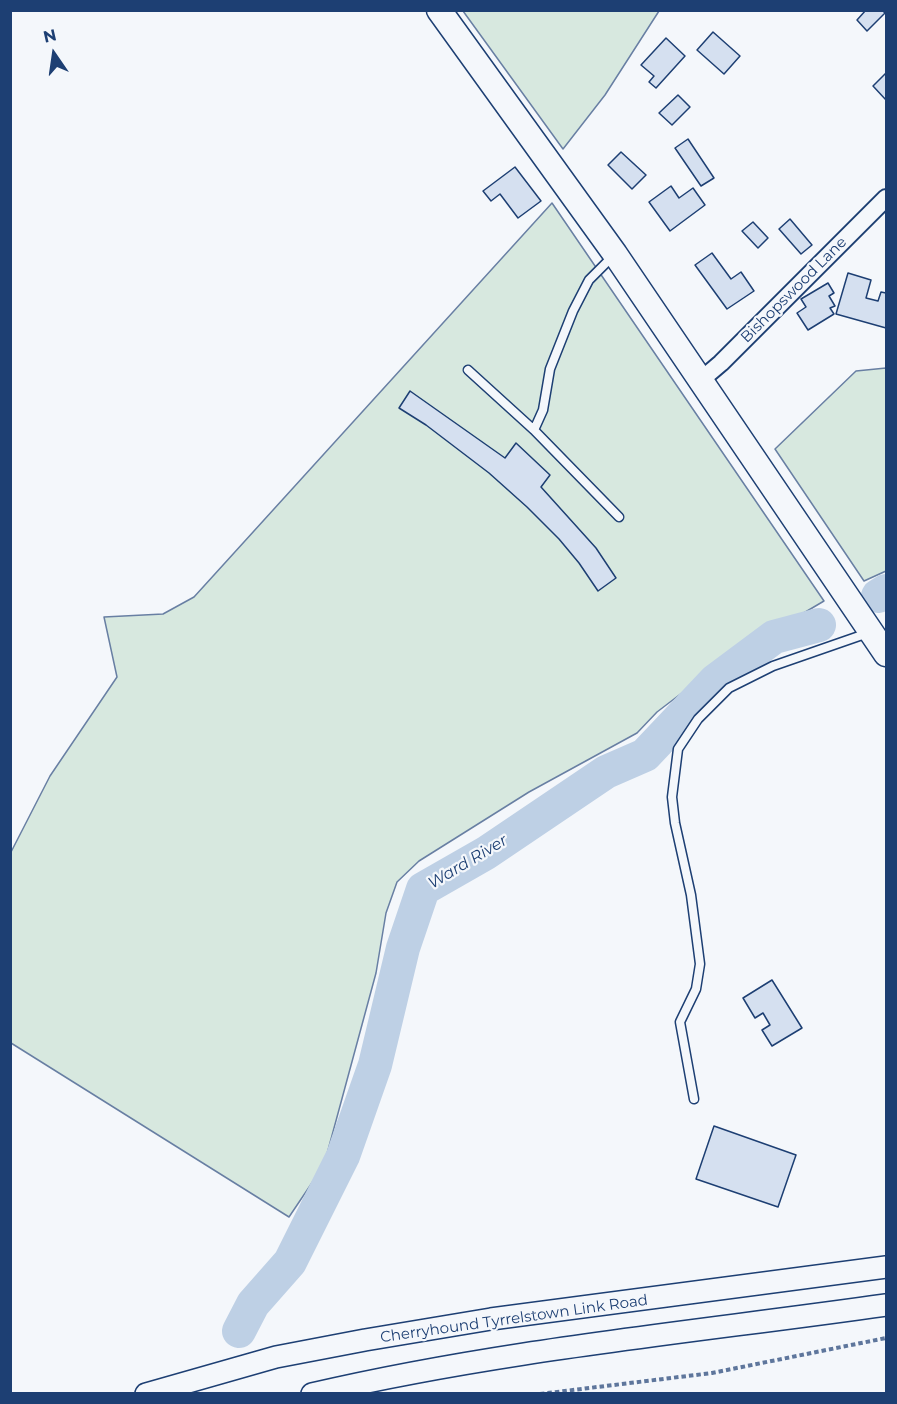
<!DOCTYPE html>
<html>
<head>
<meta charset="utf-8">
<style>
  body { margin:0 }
  #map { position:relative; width:897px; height:1404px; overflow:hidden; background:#f4f7fb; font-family:Montserrat,sans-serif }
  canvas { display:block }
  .frame { position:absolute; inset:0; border:12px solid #1d3f73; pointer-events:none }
  .north { position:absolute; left:24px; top:24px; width:60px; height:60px; -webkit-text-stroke:4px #f4f7fb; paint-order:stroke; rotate:347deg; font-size:16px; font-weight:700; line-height:24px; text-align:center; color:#1d3f73 }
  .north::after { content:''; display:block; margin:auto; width:21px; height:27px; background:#1d3f73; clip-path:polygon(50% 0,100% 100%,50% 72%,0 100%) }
</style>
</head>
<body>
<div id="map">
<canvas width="897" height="1404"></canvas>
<div class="frame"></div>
<div class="north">N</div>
</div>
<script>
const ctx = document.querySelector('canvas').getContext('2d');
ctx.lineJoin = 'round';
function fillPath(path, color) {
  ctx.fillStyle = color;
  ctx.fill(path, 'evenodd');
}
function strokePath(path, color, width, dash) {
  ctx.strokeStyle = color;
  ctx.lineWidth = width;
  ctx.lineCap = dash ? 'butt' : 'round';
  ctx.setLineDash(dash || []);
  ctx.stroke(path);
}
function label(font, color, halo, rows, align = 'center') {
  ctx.font = font + ' Montserrat,sans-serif';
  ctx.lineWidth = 4.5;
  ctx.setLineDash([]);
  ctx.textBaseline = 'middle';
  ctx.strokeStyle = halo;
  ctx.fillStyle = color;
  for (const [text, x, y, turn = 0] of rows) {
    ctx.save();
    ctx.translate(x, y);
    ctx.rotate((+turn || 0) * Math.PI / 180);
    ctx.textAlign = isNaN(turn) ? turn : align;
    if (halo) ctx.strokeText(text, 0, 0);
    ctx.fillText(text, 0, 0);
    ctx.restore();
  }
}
const green = new Path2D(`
  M463 11H659L605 95 563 149Z
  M552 203 824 601 729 657 657 712 637 733 529 792 419 861 397 882 386 913 376 973 324 1165 289 1217 11 1043 10 854 50 776 117 677 104 617 163 614 194 597Z
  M886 368V571L864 581 775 449 856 371Z`);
fillPath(green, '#d7e8df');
strokePath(green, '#687fa3', 1.5);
strokePath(new Path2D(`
  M878 596 886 591
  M239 1331 253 1304 290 1262 343 1156 375 1065 403 948 423 889 486 853 606 772 645 755 715 681 774 637 819 625`), '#bed0e5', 34);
const building = new Path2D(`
  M866 10H882L885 13 867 31 857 20Z
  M713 32 740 56 724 74 697 50Z
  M666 38 685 56 656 88 649 82 654 76 641 65Z
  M886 73V100L873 86Z
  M678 95 690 107 672 125 659 113Z
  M688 139 714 178 701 186 675 148Z
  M621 152 646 175 632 189 608 165Z
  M515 167 541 201 518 218 500 194 491 201 483 191Z
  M671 186 679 198 693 188 705 205 670 231 649 202Z
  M790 219 812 245 801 254 779 229Z
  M753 222 768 238 758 248 742 231Z
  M712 253 731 279 741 272 754 291 727 309 695 265Z
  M848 273 871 280 866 298 878 301 881 292 886 293V328L836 314Z
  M828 283 834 293 829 296 835 306 830 308 834 314 808 330 797 313 806 307 801 299Z
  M410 391 505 458 516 443 550 475 541 487 596 548 616 578 598 591 579 563 559 539 527 507 489 473 426 425 399 408Z
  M772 980 802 1028 772 1046 762 1030 770 1025 763 1013 755 1018 743 998Z
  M714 1126 796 1155 778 1207 696 1179Z`);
fillPath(building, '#d5e0f0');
strokePath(building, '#1d3f73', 1.5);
const service = new Path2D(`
  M468 370 534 430 619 517
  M534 430 543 410 550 369 573 311 589 280 612 257
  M694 1099 680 1022 696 989 700 964 691 895 675 823 672 797 678 749 698 719 729 688 773 666 868 633`);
const minor = new Path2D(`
  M701 380 721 363 886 198`);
const tertiary = new Path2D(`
  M146 1394 276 1357 365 1340 491 1319 886 1267
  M312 1394C501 1350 695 1332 886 1305`);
const secondary = new Path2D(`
  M439 10 615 254 886 654`);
strokePath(service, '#1d3f73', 11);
strokePath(minor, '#1d3f73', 20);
strokePath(tertiary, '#1d3f73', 24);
strokePath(secondary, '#1d3f73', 27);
strokePath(new Path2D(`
  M540 1394 712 1373 886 1338`), '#5e769c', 4, [4.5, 3]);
strokePath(service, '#f4f7fb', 8);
strokePath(minor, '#f4f7fb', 16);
strokePath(tertiary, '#f4f7fb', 21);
strokePath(secondary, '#f4f7fb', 24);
label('15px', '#1d3f73', '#f4f7fb', [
  ["Bishopswood Lane",794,290,-45],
  ["Cherryhound Tyrrelstown Link Road",514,1319,-8]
]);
label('italic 16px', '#1d3f73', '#f4f7fb', [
  ["Ward River",468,862,-31]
]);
</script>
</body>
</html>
